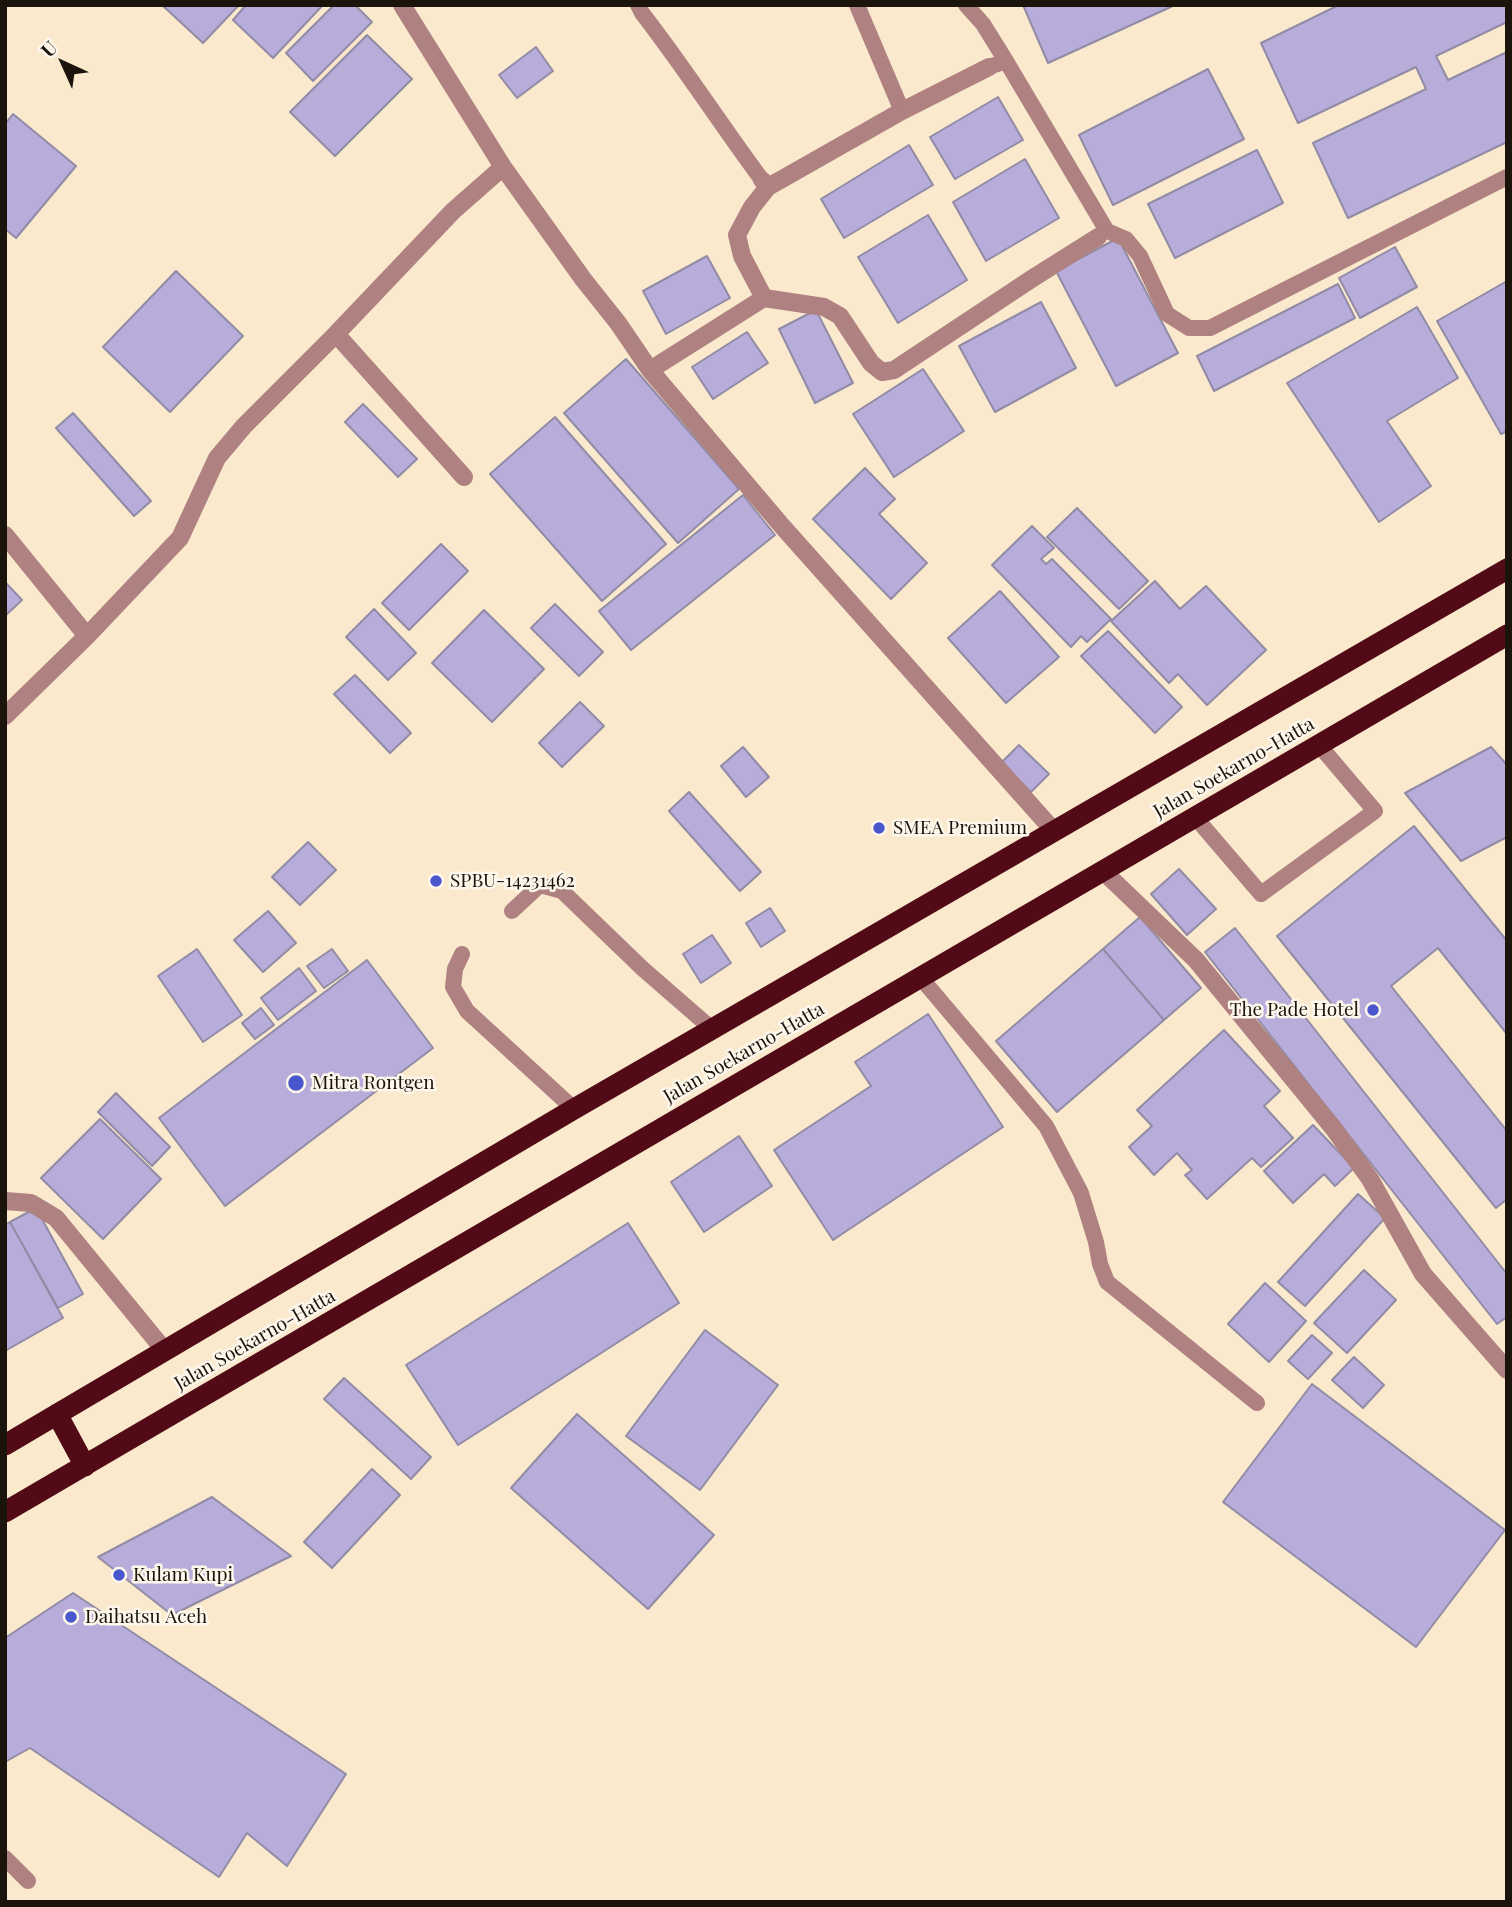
<!DOCTYPE html>
<html>
<head>
<meta charset="utf-8">
<style>
  body { margin:0 }
  #map { position:relative; width:1512px; height:1907px; overflow:hidden; background:#fae9cd; font-family:"Playfair Display",serif }
  canvas { display:block }
  .frame { position:absolute; inset:0; border:7px solid #1a140a; pointer-events:none }
  .north { position:absolute; left:28px; top:28px; width:70px; height:70px; -webkit-text-stroke:5px #fef7ec; paint-order:stroke; rotate:315deg; font-size:19px; font-weight:700; line-height:28px; text-align:center; color:#1a140a }
  .north::after { content:''; display:block; margin:auto; width:24px; height:32px; background:#1a140a; clip-path:polygon(50% 0,100% 100%,50% 72%,0 100%) }
</style>
</head>
<body>
<div id="map">
<canvas width="1512" height="1907"></canvas>
<div class="frame"></div>
<div class="north">U</div>
</div>
<script>
const ctx = document.querySelector('canvas').getContext('2d');
ctx.lineJoin = 'round';
function fillPath(path, color) {
  ctx.fillStyle = color;
  ctx.fill(path, 'evenodd');
}
function strokePath(path, color, width, dash) {
  ctx.strokeStyle = color;
  ctx.lineWidth = width;
  ctx.lineCap = dash ? 'butt' : 'round';
  ctx.setLineDash(dash || []);
  ctx.stroke(path);
}
function label(font, color, halo, rows, align = 'center') {
  ctx.font = font + ' "Playfair Display",serif';
  ctx.lineWidth = 5;
  ctx.setLineDash([]);
  ctx.textBaseline = 'middle';
  ctx.strokeStyle = halo;
  ctx.fillStyle = color;
  for (const [text, x, y, turn = 0] of rows) {
    ctx.save();
    ctx.translate(x, y);
    ctx.rotate((+turn || 0) * Math.PI / 180);
    ctx.textAlign = isNaN(turn) ? turn : align;
    if (halo) ctx.strokeText(text, 0, 0);
    ctx.fillText(text, 0, 0);
    ctx.restore();
  }
}
const building = new Path2D(`
  M162 5H239L203 43Z
  M246 5H323L273 58 233 20Z
  M334 5H355L372 22 313 81 286 53Z
  M1023 5H1175L1048 63Z
  M1339 5H1507V22L1436 56 1448 80 1507 52V142L1348 218 1313 143 1426 89 1416 67 1298 123 1261 43Z
  M367 35 412 79 335 156 290 112Z
  M536 47 553 71 517 98 499 75Z
  M1208 69 1244 139 1113 205 1079 135Z
  M998 97 1023 140 955 179 930 137Z
  M13 114 76 166 16 238 5 229V124Z
  M909 145 933 185 844 238 821 199Z
  M1257 150 1283 203 1175 258 1148 204Z
  M1025 159 1059 218 986 261 953 202Z
  M928 215 967 280 898 323 858 257Z
  M1118 238 1178 353 1116 386 1056 271Z
  M1395 247 1417 287 1360 318 1339 278Z
  M707 256 730 298 666 334 643 291Z
  M176 271 243 336 170 412 103 347Z
  M1507 281V431L1501 434 1437 321Z
  M1338 284 1355 318 1214 391 1197 356Z
  M1041 302 1076 368 995 412 959 346Z
  M1417 307 1458 378 1387 421 1431 486 1379 522 1287 383Z
  M816 310 853 383 815 403 779 329Z
  M747 332 768 363 713 399 692 367Z
  M626 359 739 489 678 543 564 413Z
  M923 369 964 431 894 477 853 414Z
  M363 404 417 459 398 477 345 422Z
  M73 413 151 501 134 516 56 428Z
  M555 417 666 544 602 601 490 474Z
  M865 468 895 499 879 514 927 563 891 599 813 519Z
  M743 495 775 535 631 650 599 611Z
  M1077 508 1148 581 1119 609 1047 537Z
  M1032 526 1054 548 1041 559 1046 564 1052 559 1111 619 1087 642 1081 636 1071 647 992 565Z
  M441 544 468 571 409 630 382 603Z
  M1155 581 1180 609 1206 586 1266 650 1207 705 1178 674 1169 683 1111 621Z
  M5 582 22 600 5 616Z
  M1000 591 1059 657 1006 703 948 638Z
  M555 604 603 652 579 676 531 628Z
  M374 609 416 653 388 680 346 637Z
  M484 610 544 669 492 722 432 663Z
  M1108 631 1182 707 1155 733 1081 656Z
  M355 675 411 733 390 753 334 694Z
  M580 702 604 726 562 767 539 743Z
  M1019 745 1049 774 1031 792 1001 763Z
  M743 747 769 777 746 797 721 766Z
  M1491 747 1507 765V837L1461 861 1405 793Z
  M689 792 761 872 740 891 669 811Z
  M1414 826 1507 941V1034L1438 948 1391 986 1507 1131V1199L1496 1208 1277 936Z
  M308 842 336 870 300 905 272 877Z
  M1179 869 1216 909 1187 935 1151 894Z
  M770 908 785 931 761 947 746 923Z
  M268 911 296 943 263 972 234 940Z
  M1140 917 1201 988 1164 1020 1103 949Z
  M1235 928 1507 1274V1317L1497 1324 1205 952Z
  M712 935 731 963 701 983 683 954Z
  M197 949 242 1015 203 1042 158 976Z
  M332 949 348 971 324 988 307 966Z
  M1103 949 1164 1020 1057 1112 996 1041Z
  M367 960 433 1048 225 1206 159 1118Z
  M299 968 316 991 278 1020 261 998Z
  M261 1008 274 1025 255 1039 242 1023Z
  M928 1014 1003 1127 833 1240 774 1150 871 1086 855 1062Z
  M1224 1030 1280 1091 1264 1106 1293 1138 1261 1167 1252 1158 1207 1199 1185 1175 1192 1170 1177 1153 1154 1175 1129 1147 1152 1126 1137 1110Z
  M116 1093 170 1147 152 1166 98 1112Z
  M100 1119 161 1179 103 1239 41 1178Z
  M1313 1125 1354 1168 1335 1186 1324 1174 1293 1203 1264 1171Z
  M739 1136 772 1186 704 1232 671 1182Z
  M1358 1194 1385 1218 1305 1306 1278 1282Z
  M36 1208 83 1294 58 1308 10 1222Z
  M10 1222 63 1318 5 1351V1225Z
  M628 1223 679 1303 458 1445 406 1365Z
  M1364 1270 1396 1300 1347 1353 1314 1323Z
  M1265 1283 1306 1321 1269 1362 1228 1324Z
  M705 1330 778 1385 700 1490 626 1436Z
  M1312 1335 1332 1353 1308 1379 1288 1361Z
  M1354 1357 1384 1385 1363 1408 1332 1380Z
  M344 1378 431 1457 411 1479 324 1399Z
  M1312 1384 1505 1530 1416 1647 1223 1502Z
  M577 1414 714 1535 648 1609 511 1488Z
  M372 1469 400 1495 332 1568 304 1542Z
  M212 1497 291 1556 172 1615 98 1557Z
  M73 1593 346 1774 287 1866 247 1833 219 1877 30 1748 5 1762V1638Z`);
fillPath(building, '#b8acdb');
strokePath(building, '#918ba5', 2);
strokePath(new Path2D(`
  M638 5 642 13C684 67 721 125 762 180
  M857 5 902 111
  M966 5 983 24 1006 61
  M989 67 1006 61 1107 231 1126 239 1140 256 1167 314 1189 328H1210L1507 177
  M1195 817 1261 894 1375 811 1319 745
  M512 911 540 885 562 891 643 969 712 1029
  M462 954 455 969 453 987 467 1011 574 1109
  M921 978 1046 1126 1081 1193 1096 1242 1100 1264 1107 1282 1257 1403
  M5 1858 28 1881`), '#af8181', 16);
strokePath(new Path2D(`
  M402 5 503 167 583 279 618 323 650 370 782 526 1053 830
  M762 180 768 187 752 207 737 235 742 256 764 298 824 307 840 316 871 363 882 372 894 370 1033 278 1098 237
  M768 187 902 111 989 67
  M336 334 464 477
  M650 370 764 298
  M5 535 87 636
  M5 716 87 636 180 538 217 458 244 426 336 334 453 211 503 167
  M1103 871 1196 960 1334 1129 1370 1179 1423 1274 1507 1370
  M5 1201 31 1203 56 1218 165 1351`), '#af8181', 18);
strokePath(new Path2D(`
  M57 1414 85 1466
  M5 1445 574 1109 1507 569
  M5 1512C505 1219 1006 928 1507 635`), '#520b16', 21);
for (const [x, y, r, color] of [
  [879,828,7,"#4a57cc"],
  [436,881,7,"#4a57cc"],
  [1373,1010,7,"#4a57cc"],
  [296,1083,9,"#4a57cc"],
  [119,1575,7,"#4a57cc"],
  [71,1617,7,"#4a57cc"]
]) {
  const dot = new Path2D();
  dot.arc(x, y, r, 0, 2 * Math.PI);
  ctx.fillStyle = color;
  ctx.fill(dot);
  strokePath(dot, '#fef7ec', 2.5);
}
label('19px', '#1a140a', '#fef7ec', [
  ["Jalan Soekarno-Hatta",1234,768,-30],
  ["Jalan Soekarno-Hatta",744,1053,-30],
  ["Jalan Soekarno-Hatta",255,1340,-30]
]);
label('19px', '#1a140a', '#fef7ec', [
  ["SMEA Premium",893,828],
  ["SPBU-14231462",450,881],
  ["The Pade Hotel",1359,1010,"right"],
  ["Mitra Rontgen",312,1083],
  ["Kulam Kupi",133,1575],
  ["Daihatsu Aceh",85,1617]
], 'left');
</script>
</body>
</html>
